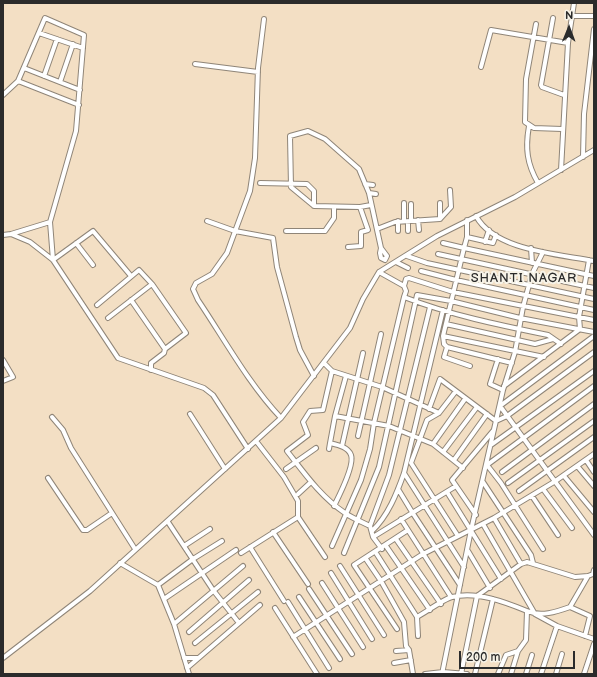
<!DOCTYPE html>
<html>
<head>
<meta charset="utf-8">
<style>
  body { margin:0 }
  #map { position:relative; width:597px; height:677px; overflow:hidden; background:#f3dfc4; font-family:"Balsamiq Sans",sans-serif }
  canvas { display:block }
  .frame { position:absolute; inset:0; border:4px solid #2b2b2b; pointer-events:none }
  .north { position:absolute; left:549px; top:8px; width:40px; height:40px; -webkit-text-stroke:3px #f7f3e8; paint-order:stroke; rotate:1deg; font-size:11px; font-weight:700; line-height:16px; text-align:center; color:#2b2b2b }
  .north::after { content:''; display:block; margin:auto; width:14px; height:18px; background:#2b2b2b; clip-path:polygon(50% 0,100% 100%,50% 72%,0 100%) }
  .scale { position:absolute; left:459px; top:651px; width:116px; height:18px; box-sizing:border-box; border:2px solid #2b2b2b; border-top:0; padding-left:5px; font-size:12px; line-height:14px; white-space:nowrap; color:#2b2b2b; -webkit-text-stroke:3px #f7f3e8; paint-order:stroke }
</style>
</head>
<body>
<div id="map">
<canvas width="597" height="677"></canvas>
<div class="frame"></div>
<div class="north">N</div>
<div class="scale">200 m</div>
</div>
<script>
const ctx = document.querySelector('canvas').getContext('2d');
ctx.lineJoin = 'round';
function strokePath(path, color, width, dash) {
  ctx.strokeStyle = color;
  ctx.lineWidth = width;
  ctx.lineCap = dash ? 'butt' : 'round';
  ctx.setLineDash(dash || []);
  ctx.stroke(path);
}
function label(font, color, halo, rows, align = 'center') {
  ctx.font = font + ' "Balsamiq Sans",sans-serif';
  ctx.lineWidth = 4;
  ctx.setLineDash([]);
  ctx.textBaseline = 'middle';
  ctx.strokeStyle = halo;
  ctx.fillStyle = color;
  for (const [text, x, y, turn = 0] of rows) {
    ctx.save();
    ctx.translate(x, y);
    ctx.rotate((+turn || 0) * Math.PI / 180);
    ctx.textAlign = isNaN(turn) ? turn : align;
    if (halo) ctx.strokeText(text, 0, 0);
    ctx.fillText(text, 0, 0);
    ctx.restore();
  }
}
const minor = new Path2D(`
  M572 16H594
  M553 18 541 85 542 87 564 95
  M264 19 258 68 255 158 250 191 227 253 212 274 196 283 193 289 198 300C225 340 248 383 281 418
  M536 24 526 79 525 122 534 128 562 129
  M39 33 83 48
  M195 64 258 72
  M481 67 491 30 568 43
  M24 68 80 90
  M44 76 57 39
  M18 81 79 105
  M60 82 73 44
  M3 95 18 81 45 18 84 35 76 131 50 222
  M529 126C525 148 527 164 538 183
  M583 157 584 114 594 29
  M561 170 568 43 574 3
  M260 183 307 184 314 191V206
  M365 184 373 185
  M369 193 376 194
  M440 203V219
  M371 205 360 207 314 206 291 187 290 136 308 131 325 139 359 169 369 193 381 248
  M476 216C495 251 559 254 594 261
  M418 220 419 230
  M207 221 235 231 273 238 277 267 296 337 300 350 314 376
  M398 221V231
  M404 221V203
  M408 221V231
  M411 221V204
  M377 229 395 222 440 219 451 207 450 190
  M286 231H325L334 218V207
  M11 234 50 222 53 260
  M3 235 11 234 30 242 53 260 118 358 204 388 213 395 248 449
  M467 237 493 243 496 235
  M485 242 489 230
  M76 243 93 265
  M443 243 464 248 467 237V220
  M348 247 361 246V232L368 230 360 207
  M381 248 387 256 385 260 381 258 380 253Z
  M531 248 532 263
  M438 254 594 288
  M407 256 427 263 594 299
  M53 260 93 231 131 276
  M396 262 408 268
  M421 271 456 280 594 310
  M379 272 404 286 406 291 404 297C450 315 499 325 548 335L561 344
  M404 286 406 279 409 278 453 292 594 320
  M131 300 165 349
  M97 305 139 270 152 284 186 333 165 349 164 353 151 363V370
  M108 318 152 284
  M446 324 535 344 553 339
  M443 336 544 357
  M594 336 500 406 594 535
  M447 347 512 363
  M498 359 490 384 503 390
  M3 360 13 377 3 381
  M324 363 332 371 382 387 439 413
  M470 366 444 357 447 347 444 344 443 336 464 248 594 276
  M332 371 323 410 310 411 303 422 308 435 287 451C305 474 321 497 345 513 352 518 362 522 370 526L373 537 382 549
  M504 386 580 329 579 317 589 260
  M456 391 439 413 427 420 411 463 458 536
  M429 409 440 379 496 421 507 416 594 352
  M190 414 225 469
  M335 416 389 426 433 444 463 468
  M52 417 63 430 71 448 135 549
  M358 436 381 334
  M256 441 284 477 298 501V517L325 557
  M330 443 335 416 346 376
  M433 444 465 399
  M491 445 594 371
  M342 446 363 353
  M329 449 330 443C338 445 348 447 351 455 355 465 339 496 334 506
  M443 452 477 407
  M454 460 487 414
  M586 460 594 472
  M578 467 594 486
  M286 469 316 448
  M502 472 594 404
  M404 473 464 567
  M564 476 594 512
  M48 478 83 530H87L112 513
  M483 482 531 555 533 563
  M508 483 594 421
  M398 489 412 512 460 585
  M543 489 572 528
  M519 491 594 437
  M447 492 501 579
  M298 494 311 482
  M532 496 558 535
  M476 515 452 480 493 431
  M494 518 521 564
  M401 519 451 597
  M168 522 213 590 239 623
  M483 524 535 614 557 626 594 639
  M370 526 389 475 430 307
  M372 531C388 516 397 493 404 473L443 310
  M273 532 308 584
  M373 537 456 486
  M396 539 441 604
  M184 546 210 529
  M332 546 361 480 370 449 374 423 404 297
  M386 546 430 610
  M250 547 284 601
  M543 549 501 483 487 465 594 386
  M468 551 490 588
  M241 553 298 517
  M344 553 379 467 417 295 451 301 520 318 594 332
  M376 553 417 617 418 636
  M366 559 381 581 404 622 406 646 409 650 413 674
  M120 563 158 585 174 624 189 674
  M340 566 384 635
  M331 573 372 639
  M322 583 363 647
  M158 585 193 559 222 541
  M309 589 352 654
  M299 597 340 659
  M164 599 236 550
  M288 602 329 668
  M570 607 590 616 585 636
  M275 608 317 674
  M417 617C426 612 444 599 452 597 477 591 505 602 527 611
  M174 624 243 566
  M397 629 354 565 408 530
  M189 632 249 580
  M293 637 423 554 494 518 554 482 594 454
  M195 643 258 592
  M396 651 409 650
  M3 658 90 591 281 418 350 328 363 299 379 272 437 236 515 197 594 150
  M184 658H198
  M394 663 411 660
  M187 668 260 605
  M425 674 443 672 467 674
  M442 674 471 530 503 390 515 352 523 307 532 274 543 252
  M461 674 477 596 521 564 527 562 575 577 588 576
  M475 674 493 599
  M498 674 506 655 518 651 526 640 527 611C541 617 556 612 570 607L588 576 593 574 594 570
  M511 674 518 651
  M526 674 532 655
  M541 674 557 626
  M556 674 562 654
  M584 674 594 644`);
strokePath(minor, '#8f8578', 6);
strokePath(minor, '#fff', 4);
ctx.letterSpacing = '1px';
label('13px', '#2b2b2b', '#f7f3e8', [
  ["SHANTI NAGAR",524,279]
]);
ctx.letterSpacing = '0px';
</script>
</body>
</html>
